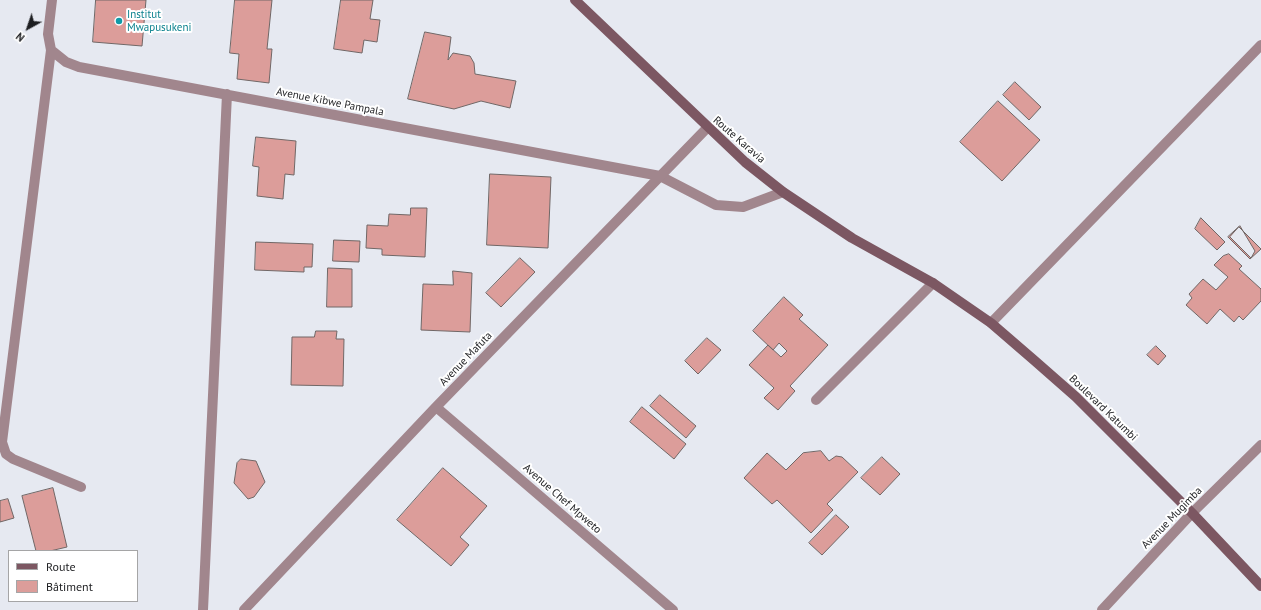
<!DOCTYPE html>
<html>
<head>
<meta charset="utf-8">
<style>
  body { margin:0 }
  #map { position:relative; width:1261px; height:610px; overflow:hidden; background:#e6e9f1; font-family:"PT Sans",sans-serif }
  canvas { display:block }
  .legend { position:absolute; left:8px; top:550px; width:130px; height:52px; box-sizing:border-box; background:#fff; border:1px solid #a5a5a6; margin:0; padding:5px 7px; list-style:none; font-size:12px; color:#1d1e21 }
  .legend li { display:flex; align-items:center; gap:8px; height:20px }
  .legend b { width:20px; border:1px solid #a5a5a6 }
  .north { position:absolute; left:8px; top:8px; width:40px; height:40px; -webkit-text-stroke:3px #fff; paint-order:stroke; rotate:220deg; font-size:11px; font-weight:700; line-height:16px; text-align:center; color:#1d1e21 }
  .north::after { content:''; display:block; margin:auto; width:14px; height:18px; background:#1d1e21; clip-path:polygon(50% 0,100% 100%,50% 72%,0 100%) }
</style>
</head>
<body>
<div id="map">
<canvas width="1261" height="610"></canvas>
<ul class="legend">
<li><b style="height:5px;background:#7c5762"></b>Route</li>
<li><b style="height:11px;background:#dc9d9a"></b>Bâtiment</li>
</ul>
<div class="north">N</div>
</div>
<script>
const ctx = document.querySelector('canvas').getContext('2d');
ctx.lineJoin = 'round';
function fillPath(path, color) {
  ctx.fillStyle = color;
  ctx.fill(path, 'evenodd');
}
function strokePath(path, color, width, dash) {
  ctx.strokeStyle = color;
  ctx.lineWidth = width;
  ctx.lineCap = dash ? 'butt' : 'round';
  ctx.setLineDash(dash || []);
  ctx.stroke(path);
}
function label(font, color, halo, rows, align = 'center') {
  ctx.font = font + ' "PT Sans",sans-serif';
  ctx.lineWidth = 4;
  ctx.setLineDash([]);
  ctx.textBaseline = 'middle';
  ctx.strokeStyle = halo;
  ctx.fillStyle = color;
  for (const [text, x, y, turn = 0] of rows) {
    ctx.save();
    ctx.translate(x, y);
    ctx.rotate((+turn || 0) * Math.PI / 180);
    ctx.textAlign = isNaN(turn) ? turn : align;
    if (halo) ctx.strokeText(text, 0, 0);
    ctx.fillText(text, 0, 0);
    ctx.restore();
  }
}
const building = new Path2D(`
  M96 0H146L142 46 93 42Z
  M235 0H272L267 49H272L269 83 237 79 239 54 230 53Z
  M341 0H373L370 19 380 20 377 42 364 40 362 53 334 49Z
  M425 32 451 37 448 60 453 53 470 56 474 63 475 74 516 81 510 108 481 101 454 109 408 99Z
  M1015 82 1041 107 1029 120 1003 95Z
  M998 101 1040 140 1002 181 960 142Z
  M256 137 296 141 294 175 285 174 283 199 257 196 259 167 253 166Z
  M490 174 551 177 548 248 487 245Z
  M411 208H427L425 257 382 255V249L366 248 367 225 388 226 389 214 410 215Z
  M1201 218 1225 242 1217 250 1195 229Z
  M1240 226 1255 251 1251 258 1230 237Z
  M1239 227 1261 249 1250 259 1228 237Z
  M334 240 360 241 359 262 333 261Z
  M256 242 313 244 312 267H304V272L255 270Z
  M1229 254 1242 266 1239 269 1261 289V301L1243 320 1239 316 1234 322 1220 309 1207 324 1186 305 1192 298 1189 294 1203 279 1216 290 1228 277 1214 265 1223 256Z
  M520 258 535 272 501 307 486 293Z
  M328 268 352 269V307H327Z
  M453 271 472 273 470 332 421 330 423 284 453 285Z
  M784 297 803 315 799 319 828 345 790 386 795 391 778 410 764 398 774 388 749 365 768 345 781 357 787 351 779 343 773 350 753 331Z
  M316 331H337L336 339H344L343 386 291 385 292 337H314Z
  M707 338 721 350 698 374 685 361Z
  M1156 346 1166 356 1158 365 1147 355Z
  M660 395 696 426 686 438 650 406Z
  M642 407 686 444 674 459 630 422Z
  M821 451 829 461 836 456 842 457 858 472 827 504 833 510 811 533 777 500 772 504 744 478 767 453 786 470 803 453Z
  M882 457 900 474 880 495 861 478Z
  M241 459 256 461 265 482 254 497 248 499 234 483 237 463Z
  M443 468 487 506 460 537 469 545 451 566 397 520Z
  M53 488 67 547 50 551H36L22 496Z
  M8 499 14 518 0 522V501Z
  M836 515 849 527 822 555 809 543Z`);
fillPath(building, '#dc9d9a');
strokePath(building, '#706766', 1);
strokePath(new Path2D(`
  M660 176 716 205 743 207 783 192
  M816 400 933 283`), '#a1868d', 10);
strokePath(new Path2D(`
  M52 0 48 34 51 50 66 62 79 67C273 102 466 141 660 176
  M51 50 2 442 6 454 13 459 81 487
  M991 323 1261 45
  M436 407 673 610
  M203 610 227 94
  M244 610 436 407 707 128
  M1102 610 1192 513 1261 445`), '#a1868d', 10);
strokePath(new Path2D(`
  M575 0 745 162 783 192 852 238 933 283 991 323 1035 361 1076 397 1192 513 1261 586`), '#7c5762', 10);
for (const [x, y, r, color] of [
  [119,21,4,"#0f9aa8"]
]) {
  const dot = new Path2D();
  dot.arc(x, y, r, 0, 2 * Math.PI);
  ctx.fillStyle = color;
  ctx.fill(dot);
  strokePath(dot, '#fff', 1.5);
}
label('11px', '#0d838f', '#fff', [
  ["Institut",127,15],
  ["Mwapusukeni",127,28]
], 'left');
label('11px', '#1d1e21', '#fff', [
  ["Avenue Kibwe Pampala",330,102,11],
  ["Route Karavia",739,140,41],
  ["Avenue Mafuta",466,359,-46],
  ["Boulevard Katumbi",1103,408,44],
  ["Avenue Chef Mpweto",562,499,41],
  ["Avenue Mugimba",1172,518,-46]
]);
</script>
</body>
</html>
